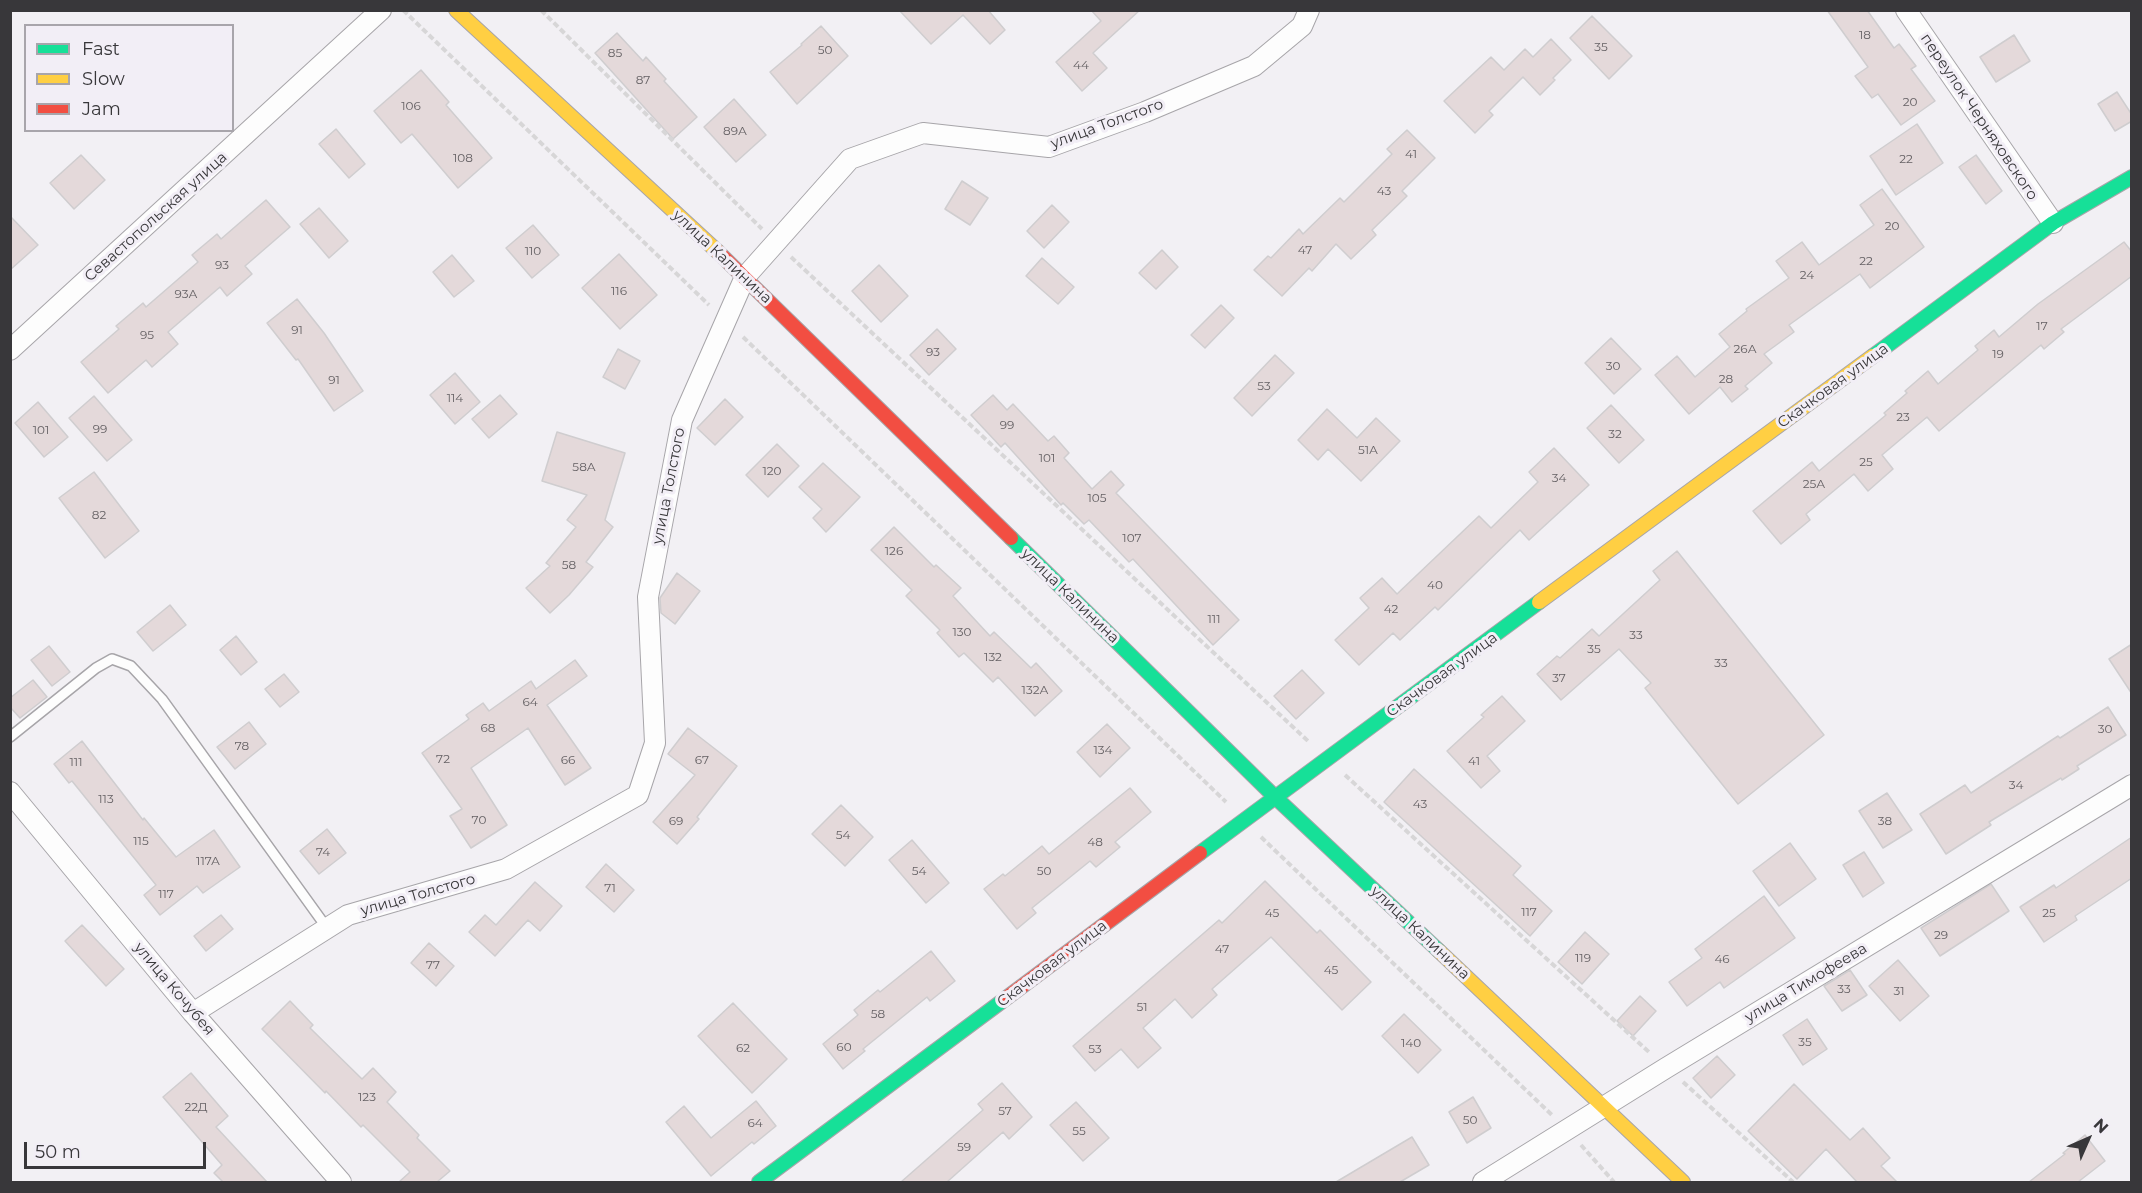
<!DOCTYPE html>
<html>
<head>
<meta charset="utf-8">
<style>
  body { margin:0 }
  #map { position:relative; width:2142px; height:1193px; overflow:hidden; background:#f2f0f4; font-family:Montserrat,sans-serif }
  canvas { display:block }
  .frame { position:absolute; inset:0; border:12px solid #38373a; pointer-events:none }
  .legend { position:absolute; left:24px; top:24px; width:210px; height:108px; box-sizing:border-box; background:#f2eef6; border:2px solid #a8a5ab; margin:0; padding:8px 10px; list-style:none; font-size:18px; color:#38373a }
  .legend li { display:flex; align-items:center; gap:12px; height:30px }
  .legend b { width:30px; border:2px solid #a8a5ab }
  .north { position:absolute; left:2058px; top:1109px; width:60px; height:60px; -webkit-text-stroke:4px #f2eef6; paint-order:stroke; rotate:45deg; font-size:16px; font-weight:700; line-height:24px; text-align:center; color:#38373a }
  .north::after { content:''; display:block; margin:auto; width:21px; height:27px; background:#38373a; clip-path:polygon(50% 0,100% 100%,50% 72%,0 100%) }
  .scale { position:absolute; left:24px; top:1142px; width:182px; height:27px; box-sizing:border-box; border:3px solid #38373a; border-top:0; padding-left:8px; font-size:18px; line-height:21px; white-space:nowrap; color:#38373a; -webkit-text-stroke:4px #f2eef6; paint-order:stroke }
</style>
</head>
<body>
<div id="map">
<canvas width="2142" height="1193"></canvas>
<div class="frame"></div>
<ul class="legend">
<li><b style="height:8px;background:#16e098"></b>Fast</li>
<li><b style="height:8px;background:#ffcf43"></b>Slow</li>
<li><b style="height:8px;background:#f24e42"></b>Jam</li>
</ul>
<div class="north">N</div>
<div class="scale">50 m</div>
</div>
<script>
const ctx = document.querySelector('canvas').getContext('2d');
ctx.lineJoin = 'round';
function fillPath(path, color) {
  ctx.fillStyle = color;
  ctx.fill(path, 'evenodd');
}
function strokePath(path, color, width, dash) {
  ctx.strokeStyle = color;
  ctx.lineWidth = width;
  ctx.lineCap = dash ? 'butt' : 'round';
  ctx.setLineDash(dash || []);
  ctx.stroke(path);
}
function label(font, color, halo, rows, align = 'center') {
  ctx.font = font + ' Montserrat,sans-serif';
  ctx.lineWidth = 6;
  ctx.setLineDash([]);
  ctx.textBaseline = 'middle';
  ctx.strokeStyle = halo;
  ctx.fillStyle = color;
  for (const [text, x, y, turn = 0] of rows) {
    ctx.save();
    ctx.translate(x, y);
    ctx.rotate((+turn || 0) * Math.PI / 180);
    ctx.textAlign = isNaN(turn) ? turn : align;
    if (halo) ctx.strokeText(text, 0, 0);
    ctx.fillText(text, 0, 0);
    ctx.restore();
  }
}
const building = new Path2D(`
  M899 10H988L1005 30 990 44 963 15 931 44Z
  M1091 10H1140L1093 53 1107 68 1082 91 1056 62 1101 21Z
  M1827 10H1867L1894 48 1899 44 1916 66 1911 69 1935 101 1901 125 1878 94 1872 98 1855 76 1868 67Z
  M1592 16 1632 56 1609 79 1570 38Z
  M821 26 848 56 797 104 770 72 802 45 801 44Z
  M617 33 643 61 646 57 666 79 664 81 697 117 673 139 595 53Z
  M2014 35 2030 61 1996 82 1980 57Z
  M1551 39 1571 60 1553 78 1555 80 1540 95 1523 77 1489 111 1493 115 1475 133 1444 101 1491 57 1504 70 1525 49 1533 57Z
  M421 70 449 102 446 105 492 158 458 188 412 134 401 143 374 111Z
  M2117 92 2132 115V121L2115 131 2098 104Z
  M734 99 766 135 736 162 704 127Z
  M1917 124 1943 163 1896 195 1870 156Z
  M336 129 365 164 349 178 319 144Z
  M1407 130 1435 158 1402 191 1407 196 1372 230 1376 235 1351 259 1336 244 1312 271 1309 268 1282 296 1254 270 1268 256 1271 258 1299 229 1303 234 1340 198 1344 202 1392 154 1387 149Z
  M81 155 105 180 74 209 50 183Z
  M1976 155 2002 191 1986 204 1959 167Z
  M962 181 988 198 970 225 945 209Z
  M1882 189 1924 247 1870 288 1860 274 1789 325 1794 332 1764 354 1772 363 1745 386 1748 389 1732 402 1720 387 1689 414 1655 375 1677 356 1695 377 1730 347 1719 334 1747 311 1746 309 1789 278 1776 261 1802 242 1819 265 1874 225 1860 205Z
  M266 200 290 227 245 266 252 274 227 296 220 287 168 332 178 344 152 367 146 360 108 393 81 362 119 329 116 326 143 303 146 307 198 262 192 255 217 234 221 239Z
  M1052 205 1069 222 1044 248 1027 231Z
  M319 208 348 241 329 258 300 224Z
  M10 216 38 245 10 270Z
  M533 225 559 255 532 278 506 248Z
  M2124 242 2132 252V276L2061 329 2064 332 2044 349 2041 345 1939 431 1927 417 1882 455 1893 469 1868 491 1854 474 1806 514 1810 520 1781 544 1753 511 1812 462 1819 471 1886 415 1884 413 1907 393 1905 391 1928 371 1938 384 1978 350 1975 346 1994 330 1999 337 2038 304Z
  M1162 250 1178 267 1156 289 1139 273Z
  M619 254 657 295 620 329 582 288Z
  M452 255 474 281 454 297 433 272Z
  M1042 258 1074 287 1058 304 1026 276Z
  M879 265 908 296 881 322 852 291Z
  M297 299 324 333 363 391 334 411 298 359 296 360 267 323Z
  M1221 305 1234 318 1205 348 1191 335Z
  M937 329 956 349 929 375 910 355Z
  M1611 338 1641 369 1614 394 1585 363Z
  M618 349 640 361 625 389 603 377Z
  M1275 355 1294 373 1252 416 1234 398Z
  M455 373 480 402 455 424 430 395Z
  M500 395 517 414 489 438 472 419Z
  M993 395 1007 410 1013 404 1048 441 1054 436 1069 453 1064 458 1092 489 1111 471 1124 485 1116 493 1239 620 1213 645 1133 559 1129 562 1089 520 1084 524 1063 503 1061 505 1005 443 1001 447 971 415Z
  M94 396 132 440 107 461 69 418Z
  M725 399 743 417 715 445 697 428Z
  M38 402 68 437 44 457 15 423Z
  M1611 405 1644 440 1619 463 1587 428Z
  M1327 409 1357 438 1376 418 1400 441 1361 481 1328 449 1318 460 1298 440Z
  M557 432 625 453 605 520 613 527 586 562 593 567 569 595 550 613 526 588 550 566 546 563 576 527 567 520 587 495 542 481Z
  M777 444 799 466 768 497 746 475Z
  M1554 448 1589 485 1529 540 1520 530 1438 610 1435 607 1400 640 1393 633 1359 665 1335 640 1369 608 1360 598 1382 578 1397 594 1479 516 1491 528 1538 482 1529 472Z
  M823 463 860 497 826 532 813 518 822 509 799 487Z
  M94 472 139 531 105 558 59 498Z
  M894 527 934 567 936 565 961 588 953 596 990 636 994 632 1031 668 1036 663 1062 691 1035 716 998 677 993 682 964 653 959 657 937 633 940 630 906 596 912 590 871 550Z
  M1677 551 1824 735 1738 804 1645 688 1651 683 1619 649 1561 700 1537 674 1557 656 1560 658 1592 629 1599 636 1660 580 1653 571Z
  M677 573 700 591 675 624 661 613 660 598Z
  M170 605 186 625 153 651 137 632Z
  M236 636 257 662 241 675 220 650Z
  M2132 644V694L2109 659Z
  M49 646 70 672 52 686 31 660Z
  M575 660 587 676 547 705 591 768 565 785 528 728 471 768 507 825 471 848 450 816 462 809 422 753 469 719 466 715 483 703 489 711 531 681 536 689Z
  M1302 670 1324 693 1296 719 1274 696Z
  M284 674 299 692 280 707 265 689Z
  M33 680 47 697 20 718 10 707V698Z
  M1502 696 1525 721 1487 756 1500 771 1481 788 1447 751 1484 717 1481 715Z
  M2108 707 2126 735 2077 766 2079 769 2062 780 2061 778 1989 822 1991 825 1946 854 1920 814 1965 785 1971 793 2058 736 2060 738Z
  M249 722 266 744 235 769 217 747Z
  M1107 724 1130 748 1100 777 1077 752Z
  M688 728 737 766 697 817 699 819 677 844 653 822 695 775 668 754Z
  M82 741 143 820 144 818 176 857 214 830 240 867 203 893 197 886 160 915 144 895 156 885 72 781 69 783 54 764Z
  M1414 769 1521 866 1513 875 1552 911 1530 936 1384 802Z
  M1130 788 1151 812 1115 842 1120 847 1096 867 1090 861 1032 908 1036 913 1017 929 984 889 1003 874 1005 876 1042 846 1049 854Z
  M1887 793 1912 830 1883 848 1859 811Z
  M841 805 873 837 845 866 812 834Z
  M327 829 346 853 319 874 300 851Z
  M2132 837V878L2075 916 2077 920 2044 942 2020 907 2054 885 2056 888Z
  M912 840 949 883 926 903 889 860Z
  M1790 843 1816 879 1779 906 1753 871Z
  M1864 852 1884 883 1863 897 1843 865Z
  M606 864 634 890 614 912 586 887Z
  M1265 881 1317 933 1320 930 1371 982 1342 1010 1271 937 1212 989 1217 995 1192 1018 1175 999 1143 1028 1161 1048 1138 1068 1121 1049 1095 1071 1073 1046 1219 920 1222 923Z
  M535 882 562 906 540 931 528 920 495 956 469 932 485 915 496 925Z
  M1991 884 2009 911 1940 956 1921 928Z
  M1764 896 1795 938 1724 988 1720 982 1687 1006 1669 982 1702 958 1695 949Z
  M221 915 233 929 206 951 194 936Z
  M82 925 124 969 106 986 65 941Z
  M1585 932 1609 954 1582 984 1558 962Z
  M429 943 454 966 436 986 411 963Z
  M931 951 955 981 930 1001 927 997 863 1049 865 1051 843 1069 823 1044 858 1015 854 1010 878 990 880 992Z
  M1898 960 1929 996 1900 1021 1869 986Z
  M1850 970 1867 995 1842 1011 1824 986Z
  M1640 996 1656 1011 1633 1036 1617 1021Z
  M290 1001 313 1025 310 1028 362 1079 373 1068 396 1092 387 1102 419 1135 417 1138 450 1171 437 1182H399L410 1172 363 1125 361 1127 326 1091 325 1093 262 1029Z
  M733 1003 787 1059 752 1093 698 1036Z
  M1404 1014 1441 1050 1418 1073 1382 1036Z
  M1807 1019 1827 1049 1803 1065 1783 1035Z
  M1717 1056 1735 1075 1711 1098 1693 1078Z
  M191 1073 228 1116 216 1127 267 1182H223L214 1173 222 1165 163 1097Z
  M1002 1083 1032 1117 1009 1139 1003 1132 947 1182H901L983 1110 978 1104Z
  M1794 1084 1850 1140 1863 1128 1890 1158 1881 1166 1897 1182H1857L1826 1149 1797 1179 1748 1131Z
  M1473 1097 1491 1128 1467 1143 1449 1112Z
  M756 1101 776 1126 754 1144 752 1142 711 1176 666 1122 684 1106 711 1138Z
  M1076 1102 1109 1138 1083 1161 1050 1125Z
  M2085 1135 2105 1161 2078 1182H2029L2065 1154 2063 1153Z
  M1412 1137 1429 1165 1400 1182H1336Z`);
fillPath(building, '#e4d9da');
strokePath(building, '#cfcdcf', 1.5);
const lane = new Path2D(`
  M10 737 96 668 112 659 131 666 162 699 327 928`);
const street = new Path2D(`
  M1906 10 2053 223
  M10 350 381 10
  M10 792 193 1013 341 1182
  M193 1013 348 915 506 869 638 795 655 743 648 597 682 420 745 277 850 159 923 133 1049 147 1145 112 1254 66 1302 26 1309 10
  M1483 1182 1666 1068 2132 785`);
const fast = new Path2D(`
  M1873 356 2053 223 2132 177
  M1011 538 1275 797 1439 951
  M1200 853 1539 602
  M759 1182 1005 999`);
const slow = new Path2D(`
  M456 10 718 252
  M1539 602 1873 356
  M1439 951 1683 1182`);
const jam = new Path2D(`
  M718 252 1011 538
  M1005 999 1200 853`);
strokePath(lane, '#a7a5a9', 12);
strokePath(street, '#a7a5a9', 22);
strokePath(fast, '#a7a5a9', 16);
strokePath(slow, '#a7a5a9', 16);
strokePath(jam, '#a7a5a9', 16);
strokePath(new Path2D(`
  M403 10 709 305
  M541 10 762 229
  M791 257 1309 742
  M743 337 1226 802
  M1345 775 1650 1053
  M1261 837 1553 1116
  M1683 1082 1793 1182
  M1581 1145 1614 1182`), '#d7d6d7', 4, [6, 3]);
strokePath(lane, '#fdfdfd', 9);
strokePath(street, '#fdfdfd', 20);
strokePath(fast, '#16e098', 14);
strokePath(slow, '#ffcf43', 14);
strokePath(jam, '#f24e42', 14);
label('12px', '#656164', null, [
  ["18",1865,35],
  ["35",1601,47],
  ["50",825,50],
  ["85",615,53],
  ["44",1081,65],
  ["87",643,80],
  ["20",1910,102],
  ["106",411,106],
  ["89А",735,131],
  ["41",1411,154],
  ["108",463,158],
  ["22",1906,159],
  ["43",1384,191],
  ["20",1892,226],
  ["47",1305,250],
  ["110",533,251],
  ["22",1866,261],
  ["93",222,265],
  ["24",1807,275],
  ["116",619,291],
  ["93А",186,294],
  ["17",2042,326],
  ["91",297,330],
  ["95",147,335],
  ["26А",1745,349],
  ["93",933,352],
  ["19",1998,354],
  ["30",1613,366],
  ["28",1726,379],
  ["91",334,380],
  ["53",1264,386],
  ["114",455,398],
  ["23",1903,417],
  ["99",1007,425],
  ["99",100,429],
  ["101",41,430],
  ["32",1615,434],
  ["51А",1368,450],
  ["101",1047,458],
  ["25",1866,462],
  ["58А",584,467],
  ["120",772,471],
  ["34",1559,478],
  ["25А",1814,484],
  ["105",1097,498],
  ["82",99,515],
  ["107",1132,538],
  ["126",894,551],
  ["58",569,565],
  ["40",1435,585],
  ["42",1391,609],
  ["111",1214,619],
  ["130",962,632],
  ["33",1636,635],
  ["35",1594,649],
  ["132",993,657],
  ["33",1721,663],
  ["37",1559,678],
  ["132А",1035,690],
  ["64",530,702],
  ["68",488,728],
  ["30",2105,729],
  ["78",242,746],
  ["134",1103,750],
  ["72",443,759],
  ["66",568,760],
  ["67",702,760],
  ["41",1474,761],
  ["111",76,762],
  ["34",2016,785],
  ["113",106,799],
  ["43",1420,804],
  ["70",479,820],
  ["69",676,821],
  ["38",1885,821],
  ["54",843,835],
  ["115",141,841],
  ["48",1095,842],
  ["74",323,852],
  ["117А",208,861],
  ["54",919,871],
  ["50",1044,871],
  ["71",610,888],
  ["117",166,894],
  ["117",1529,912],
  ["45",1272,913],
  ["25",2049,913],
  ["29",1941,935],
  ["47",1222,949],
  ["119",1583,958],
  ["46",1722,959],
  ["77",433,965],
  ["45",1331,970],
  ["33",1844,989],
  ["31",1899,991],
  ["51",1142,1007],
  ["58",878,1014],
  ["35",1805,1042],
  ["140",1411,1043],
  ["60",844,1047],
  ["62",743,1048],
  ["53",1095,1049],
  ["123",367,1097],
  ["22Д",196,1107],
  ["57",1005,1111],
  ["50",1470,1120],
  ["64",755,1123],
  ["55",1079,1131],
  ["59",964,1147]
]);
label('15px', '#38373a', '#f2eef6', [
  ["переулок Черняховского",1979,117,56],
  ["улица Толстого",1107,124,-20],
  ["Севастопольская улица",156,217,-42],
  ["улица Калинина",722,257,43],
  ["Скачковая улица",1833,386,-36],
  ["улица Толстого",669,486,-79],
  ["улица Калинина",1070,596,44],
  ["Скачковая улица",1442,675,-36],
  ["улица Толстого",418,895,-16],
  ["улица Калинина",1420,933,43],
  ["Скачковая улица",1052,964,-37],
  ["улица Тимофеева",1806,983,-31],
  ["улица Кочубея",174,989,50]
]);
</script>
</body>
</html>
